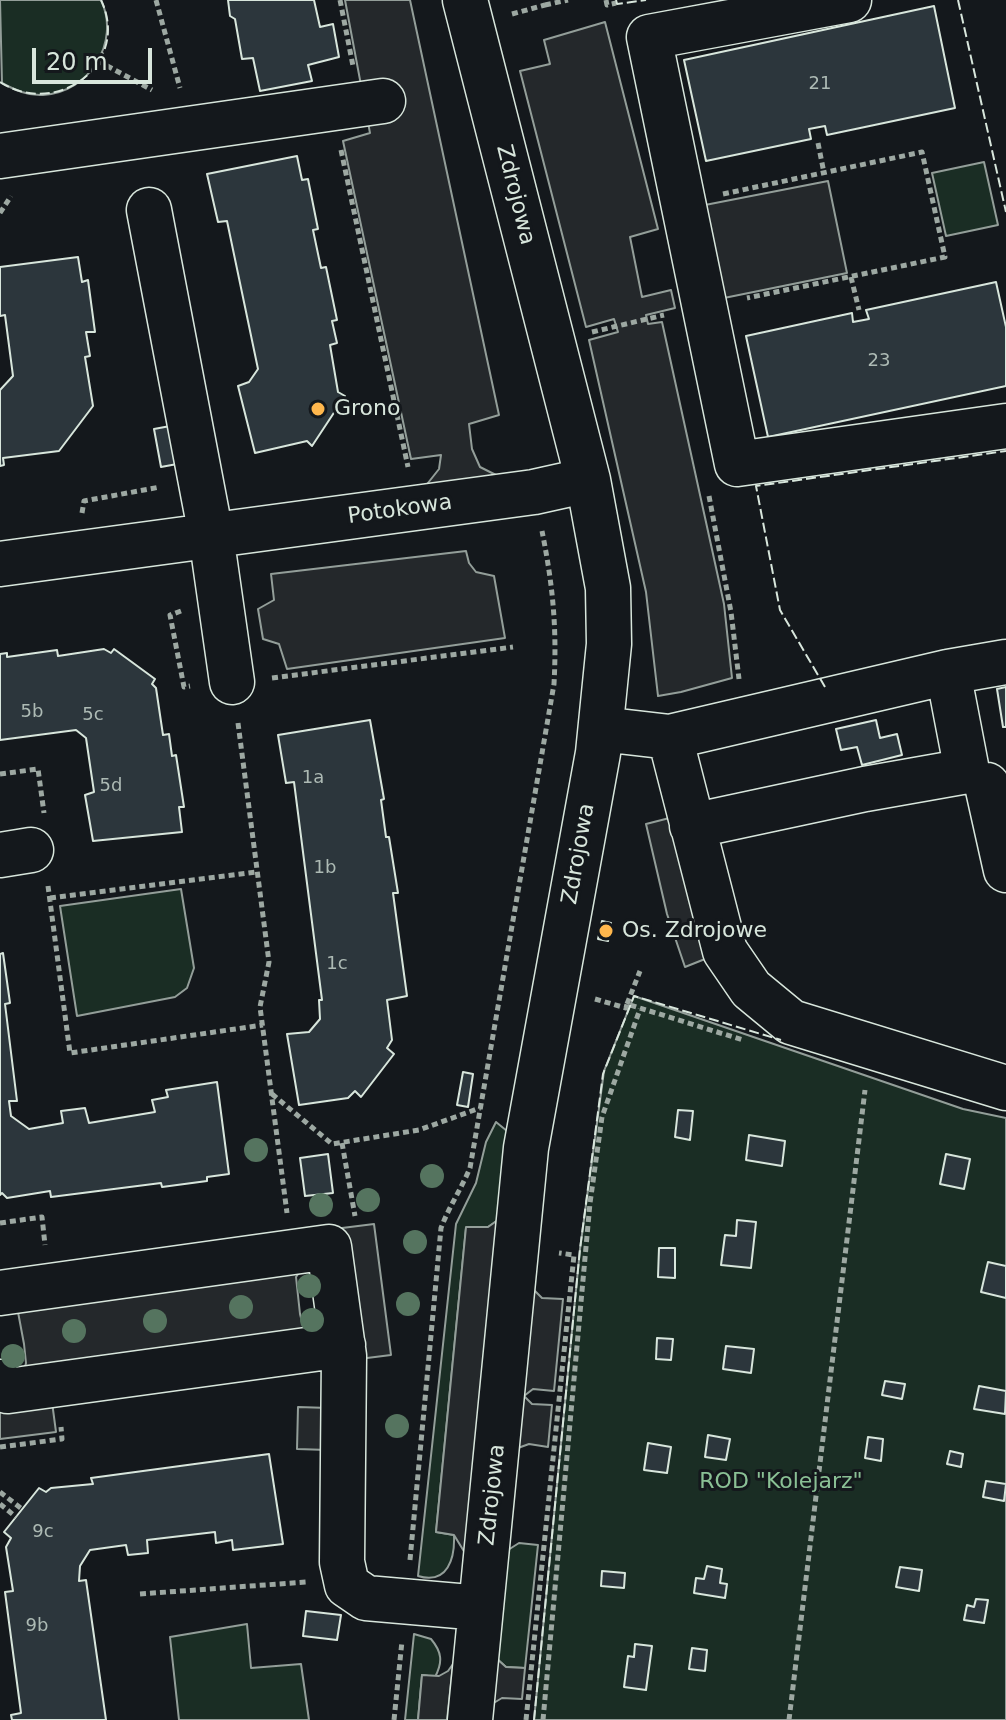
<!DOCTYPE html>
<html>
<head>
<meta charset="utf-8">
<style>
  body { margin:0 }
  #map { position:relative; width:1006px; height:1720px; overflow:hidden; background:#14181c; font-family:"DejaVu Sans",sans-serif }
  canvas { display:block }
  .scale { position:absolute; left:32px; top:48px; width:120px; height:36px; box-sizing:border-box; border:4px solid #d8e6dc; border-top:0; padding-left:10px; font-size:24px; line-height:28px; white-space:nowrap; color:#d8e6dc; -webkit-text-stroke:6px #14181c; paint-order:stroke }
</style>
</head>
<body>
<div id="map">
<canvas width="1006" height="1720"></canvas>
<div class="scale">20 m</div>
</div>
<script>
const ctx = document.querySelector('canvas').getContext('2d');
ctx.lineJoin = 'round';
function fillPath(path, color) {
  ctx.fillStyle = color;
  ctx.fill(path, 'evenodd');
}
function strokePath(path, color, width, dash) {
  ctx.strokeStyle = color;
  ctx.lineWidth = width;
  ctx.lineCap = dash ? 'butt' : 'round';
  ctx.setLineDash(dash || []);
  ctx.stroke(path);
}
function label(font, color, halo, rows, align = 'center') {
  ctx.font = font + ' "DejaVu Sans",sans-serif';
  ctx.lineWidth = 6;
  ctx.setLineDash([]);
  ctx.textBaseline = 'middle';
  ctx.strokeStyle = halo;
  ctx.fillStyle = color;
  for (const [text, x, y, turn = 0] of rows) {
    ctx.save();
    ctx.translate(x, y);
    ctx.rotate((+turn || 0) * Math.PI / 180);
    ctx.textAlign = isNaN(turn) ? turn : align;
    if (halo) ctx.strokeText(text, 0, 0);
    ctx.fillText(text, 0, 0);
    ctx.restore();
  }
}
const green = new Path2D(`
  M0 0H101C121 42 89 93 43 95 28 96 15 90 2 83Z
  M984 162 998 225 946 236 932 173Z
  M181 889 194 968 187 988 175 997 77 1016 60 906Z
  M634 996 963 1109 1006 1118V1720H534L580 1249 604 1071Z
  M496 1122 507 1131 498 1220 488 1227 466 1228 436 1532 454 1535C455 1558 448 1585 418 1576L456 1224 476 1183 486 1142Z
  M519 1543 538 1545 525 1668 506 1667 496 1658 508 1550Z
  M247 1624 251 1668 301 1664 309 1720H179L170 1637Z
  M414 1634 431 1639C442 1652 443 1662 435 1677L422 1675 418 1720H405Z`);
fillPath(green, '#1a2d24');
strokePath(green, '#939e99', 2);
const parking = new Path2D(`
  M345 0H410L499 415 469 424 472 449 480 467 500 477 424 488 439 469 441 455 411 459 343 141 370 133Z
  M605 22 658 229 630 237 642 297 671 290 675 308 646 315 648 324 662 322 724 604 732 678 681 692 658 696 646 592 589 340 618 332 614 319 586 327 520 71 550 64 544 40Z
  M828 181 847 273 724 298 705 205Z
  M466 551 469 563 476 572 494 576 505 638 287 669 279 644 263 639 258 609 274 600 271 574Z
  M689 813 725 951 685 967 667 914 646 824Z
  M498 1220 465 1553 454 1535 436 1532 466 1227H488Z
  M374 1224 391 1355 359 1359 342 1228Z
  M301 1270 296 1277 300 1314 303 1326 310 1331 24 1371 26 1363 24 1344 18 1312Z
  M534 1290 542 1298 563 1299 554 1391 533 1389 524 1396 532 1404 552 1405 548 1447 529 1444 518 1448Z
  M52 1402 56 1432 0 1439V1408Z
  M298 1407 329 1408 328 1450 297 1449Z
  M496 1658 506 1667 525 1668 522 1699 502 1698 492 1704Z
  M453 1664 447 1720H418L422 1675 439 1676 448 1671Z`);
fillPath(parking, '#24282b');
strokePath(parking, '#939e99', 2);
const building = new Path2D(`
  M228 0H314L320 27 333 24 339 57 308 65 312 81 260 91 253 58 242 59 235 19 230 16Z
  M934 6 955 108 827 135 825 126 809 129 811 139 706 161 684 60Z
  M297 156 302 180 308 179 318 229 313 230 321 268 326 267 337 320 332 321 337 343 330 345 338 392 345 396 312 446 307 441 255 453 238 386 249 382 258 369 227 221 218 222 207 174Z
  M78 257 82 282 88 280 95 332H86L90 356 85 357 93 406 59 451 3 458 4 465 0 466V390L13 376 5 315 0 316V267Z
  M996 282 1006 327V386L768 437 746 336 852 313 853 322 869 319 866 310Z
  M181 424 188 462 161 467 154 429Z
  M104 649 111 653 114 649 155 679 152 684 156 688 163 735 169 734 172 756 176 755 184 807H179L182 832 93 841 85 795 94 792 86 738 76 730 0 740V654L7 653V657L57 650 58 656Z
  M1006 687V727H1003L997 689Z
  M370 720 384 799 381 800 386 837H389L398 893H393L407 996 387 1000 392 1040 387 1048 394 1054 361 1097 355 1091 348 1098 299 1105 287 1034 309 1032 320 1019 319 1000H322L294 782 286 783 278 735Z
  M876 720 880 738 897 734 902 755 862 765 857 747 841 750 836 729Z
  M602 921 611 923 608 941 598 939Z
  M3 953 10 1003 5 1004 17 1101H9L11 1116 29 1129 63 1123 61 1111 85 1108 89 1123 155 1112 152 1100 168 1097 166 1090 217 1082 229 1174 207 1177V1181L162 1187 161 1183 51 1197 50 1191 7 1198 2 1193 0 1195V954Z
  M463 1072 473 1074 468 1107 457 1105Z
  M678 1110 693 1111 690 1140 675 1137Z
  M749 1135 785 1141 782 1166 746 1160Z
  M328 1154 333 1193 305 1196 300 1158Z
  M946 1154 970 1159 964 1189 940 1184Z
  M737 1220 756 1222 751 1268 721 1265 725 1235 736 1236Z
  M659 1248H675V1278L658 1277Z
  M988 1262 1006 1266V1298L981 1292Z
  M657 1338 673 1339 671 1360 656 1359Z
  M726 1346 754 1349 751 1373 723 1369Z
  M885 1381 905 1384 902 1399 882 1395Z
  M979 1386 1006 1391 1005 1414 974 1409Z
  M708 1435 730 1439 726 1460 705 1457Z
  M868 1437 883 1439 881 1461 865 1458Z
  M648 1443 671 1447 667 1473 644 1470Z
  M950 1451 963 1454 961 1467 947 1464Z
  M269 1454 283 1544 233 1550 232 1540 216 1543 215 1532 147 1540 148 1553 128 1555 126 1545 90 1550 80 1566 79 1581 86 1580 106 1720H12L11 1715 21 1713 5 1592 13 1591 6 1547 11 1538 4 1532 39 1488 46 1492 51 1488 93 1484 91 1478Z
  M986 1481 1006 1484 1004 1501 983 1497Z
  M707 1566 722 1569 720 1583 727 1584 725 1598 694 1593 696 1578 704 1579Z
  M900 1567 922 1570 919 1591 896 1587Z
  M602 1571 625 1573 624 1588 601 1586Z
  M976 1599 988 1600 984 1623 964 1620 967 1605 974 1607Z
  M306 1611 341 1615 337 1640 303 1636Z
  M635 1644 652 1646 646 1690 624 1687 628 1656 634 1657Z
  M692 1648 707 1650 705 1671 689 1669Z`);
fillPath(building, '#2c363c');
strokePath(building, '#d8e6dc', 2);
const minor = new Path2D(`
  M465 0 588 480 608 588 609 644 598 753 526 1148 470 1720
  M849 0 649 37 737 464 1006 426
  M0 156 383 101
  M149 210 211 535 232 682
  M0 564 534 492 588 480
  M601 729 670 737 725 951 751 989 791 1022 1006 1088
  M670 737 948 672 1006 662
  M987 785 1006 870
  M692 826 865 789 967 771 948 672
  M0 855 31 850
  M0 1293 329 1247 344 1356 342 1562 347 1585 366 1598 481 1608
  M0 1382 8 1391 343 1345`);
strokePath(minor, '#d8e6dc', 47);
strokePath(new Path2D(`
  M156 0 180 88
  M340 0 353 66
  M606 0 607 5 616 3
  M545 5 568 0
  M512 14 545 5 543 0
  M98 61 152 90
  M818 143 824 173
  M341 150 408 467
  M723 194 922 152 945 257 747 298
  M0 213 11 196
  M851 277 859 310
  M592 332 664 315
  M709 496 731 612 739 679
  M82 513 84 501 160 487
  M181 611 170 615 184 687 190 686
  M272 678 513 647
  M238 723 269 962 260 1007 287 1213
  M0 774 38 769 44 813
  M48 886 70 1053 263 1025
  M50 898 257 872
  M595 999 626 1008 627 1004 743 1040
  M627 1004 640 971
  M272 1094 332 1144 419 1130 480 1108
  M342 1143 355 1216
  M0 1223 42 1217 45 1245
  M0 1447 62 1439 61 1427
  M0 1492 22 1509
  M0 1504 16 1517
  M410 1560 441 1228C449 1207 461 1189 470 1168L554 684C557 628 553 586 542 531
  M140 1594 306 1582
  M394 1720 402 1641
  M526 1720 574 1255 559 1253
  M543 1720 590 1203 602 1117 640 1009
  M789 1720 865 1090`), '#9da8a2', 5, [6, 4]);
strokePath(minor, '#14181c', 44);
strokePath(new Path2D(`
  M616 0 617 4 646 0
  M958 0 1006 212
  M0 82C58 119 131 63 101 0
  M825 687 780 610 756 486 1006 451
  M534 1720 580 1249 603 1074 634 996 781 1040`), '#d8e6dc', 2, [10, 4]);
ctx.fillStyle = '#55745f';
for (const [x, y] of [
  [256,1150],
  [432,1176],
  [368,1200],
  [321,1205],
  [415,1242],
  [309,1286],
  [408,1304],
  [241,1307],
  [312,1320],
  [155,1321],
  [74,1331],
  [13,1356],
  [397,1426]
]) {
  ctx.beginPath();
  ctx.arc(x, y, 12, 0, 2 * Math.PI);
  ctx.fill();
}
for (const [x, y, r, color] of [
  [318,409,8,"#ffb74d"],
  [606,931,8,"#ffb74d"]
]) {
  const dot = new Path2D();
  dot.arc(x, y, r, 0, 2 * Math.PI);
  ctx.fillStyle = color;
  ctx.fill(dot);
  strokePath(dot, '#14181c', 3);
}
label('18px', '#adbab4', null, [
  ["21",820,84],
  ["23",879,361],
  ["5b",32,712],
  ["5c",93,715],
  ["1a",313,778],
  ["5d",111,786],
  ["1b",325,868],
  ["1c",337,964],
  ["9c",43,1532],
  ["9b",37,1626]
]);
label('22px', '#d8e6dc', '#14181c', [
  ["Zdrojowa",515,195,76],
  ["Potokowa",400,510,-8],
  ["Zdrojowa",579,854,-80],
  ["Zdrojowa",493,1495,-84]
]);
label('22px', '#d8e6dc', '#14181c', [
  ["Grono",334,409],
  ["Os. Zdrojowe",622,931]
], 'left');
label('22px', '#8ac095', '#14181c', [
  ["ROD \"Kolejarz\"",781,1482]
]);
</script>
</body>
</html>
